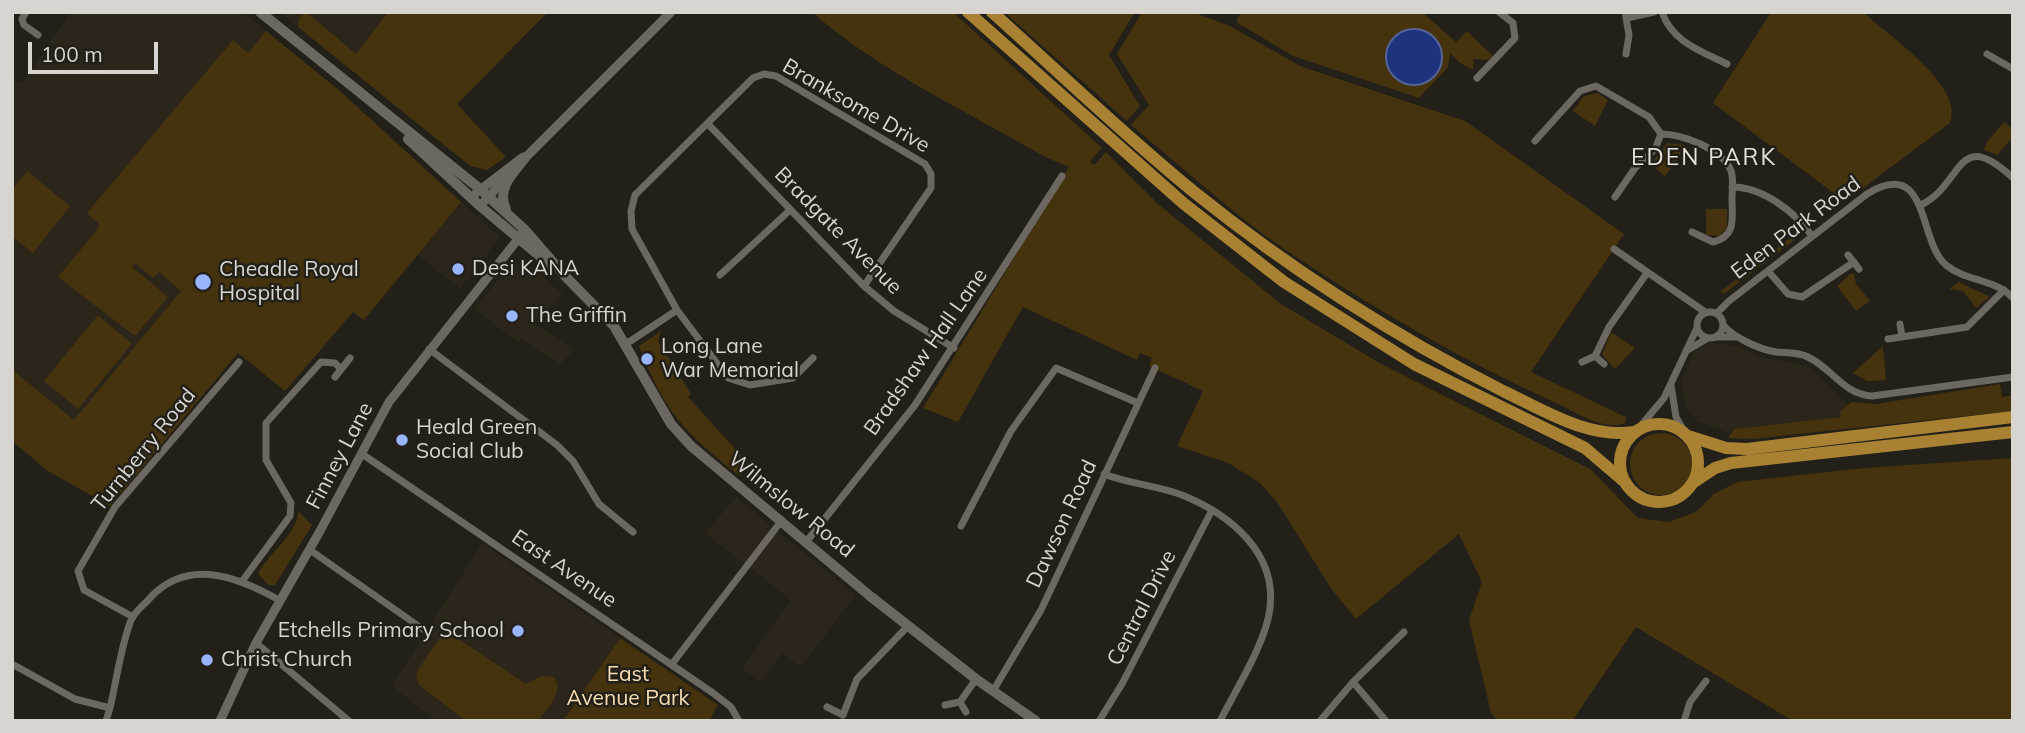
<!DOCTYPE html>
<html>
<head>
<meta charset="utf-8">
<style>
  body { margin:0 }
  #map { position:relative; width:2025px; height:733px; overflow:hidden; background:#231f19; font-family:Mulish,sans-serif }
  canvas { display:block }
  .frame { position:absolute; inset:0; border:14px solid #d8d5d1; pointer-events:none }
  .scale { position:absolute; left:28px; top:42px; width:130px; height:32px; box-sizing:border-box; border:4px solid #d8d5d1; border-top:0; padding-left:9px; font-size:21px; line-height:24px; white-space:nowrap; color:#d8d5d1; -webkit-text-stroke:5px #231f19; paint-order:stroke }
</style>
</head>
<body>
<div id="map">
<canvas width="2025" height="733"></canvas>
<div class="frame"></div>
<div class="scale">100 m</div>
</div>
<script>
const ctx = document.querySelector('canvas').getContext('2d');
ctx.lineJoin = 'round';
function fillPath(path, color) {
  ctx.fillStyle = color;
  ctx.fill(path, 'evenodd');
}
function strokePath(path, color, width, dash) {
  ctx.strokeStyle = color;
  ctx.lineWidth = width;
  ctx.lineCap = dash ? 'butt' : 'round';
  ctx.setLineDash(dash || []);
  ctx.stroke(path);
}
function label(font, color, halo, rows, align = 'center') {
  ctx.font = font + ' Mulish,sans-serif';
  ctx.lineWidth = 5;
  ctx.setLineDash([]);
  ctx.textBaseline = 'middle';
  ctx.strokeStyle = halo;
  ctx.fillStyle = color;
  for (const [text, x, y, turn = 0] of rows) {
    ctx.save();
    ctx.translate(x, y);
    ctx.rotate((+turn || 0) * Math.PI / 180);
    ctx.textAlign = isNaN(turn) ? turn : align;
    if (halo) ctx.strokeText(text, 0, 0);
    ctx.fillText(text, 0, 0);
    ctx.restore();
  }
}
fillPath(new Path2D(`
  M71 12H243L340 91 500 237 460 289 417 254 364 320 353 312 285 391 238 353 110 506 48 471 12 441V77L22 83Z
  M280 12H388L347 67Z
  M516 263 533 268 563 294 533 323 575 349 560 364 521 339 518 342 474 309 508 268Z
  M1711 343 1737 346 1761 357 1808 366 1848 404 1840 411 1841 417 1734 429 1729 433 1697 421 1686 408 1681 381 1694 352Z
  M736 497 856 595 801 667 782 653 761 682 742 668 791 600 705 533Z
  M482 543 620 638 563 721H435L392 686Z`), '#2c261a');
fillPath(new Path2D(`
  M306 12 356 54 388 12H548L457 104 506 157 487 170 470 166 298 27 299 18Z
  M812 12H953L1102 148 1090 161 1094 165 1106 152 1158 204 1281 304 1383 365 1590 469 1638 518 1669 522 1696 512 1714 494 1737 482 1864 468 2013 458V721H1793L1636 627 1572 721H1498L1491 713 1469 620 1482 582 1459 534 1356 619 1330 587 1277 502 1260 483 1228 463 1177 446 1203 391 1149 366 1152 358 1140 353 1137 360 1023 307 958 422 923 408 1069 167 1045 157C970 113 877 70 812 12Z
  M1004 12H1135L1109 55 1140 106 1127 121Z
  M1142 12H1192L1230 26 1300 66 1465 121 1624 234 1531 372 1626 417 1625 423C1605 432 1574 411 1556 403 1465 362 1380 312 1296 257 1244 223 1197 180 1150 141L1131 125 1149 105 1117 54Z
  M1241 12H1422L1456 42 1467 31 1493 56 1488 60 1474 59 1473 70 1460 63 1450 53 1448 67 1419 98 1293 56 1236 22Z
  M1771 12H1863C1887 35 1965 85 1950 123L1851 197 1843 188 1835 194 1713 103Z
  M266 31 340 91 461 202 364 320 353 312 285 391 238 353 110 506 48 471 12 441V370L74 420 181 291 159 272 153 278 135 263 132 267 168 297 135 336 58 277 97 230 99 224 87 213 233 40 248 53Z
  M1598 93 1608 100 1595 126 1573 111 1584 96Z
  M2004 122 2013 129V137L1997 155 1984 150 1987 142Z
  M1667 143 1686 145 1665 177 1651 164Z
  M27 171 70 206 33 253 12 236V190Z
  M1706 209H1727V228L1719 236 1706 235Z
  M1799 231 1797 238 1725 293 1720 292Z
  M1850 274H1854L1856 284 1870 301 1856 311 1837 286Z
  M1959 282 1990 297 1976 308 1963 291 1949 289Z
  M98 315 132 344 78 409 44 381Z
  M661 331 658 341 691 394 688 397 748 463 740 476C687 435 664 412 639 346Z
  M1611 332 1635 348 1615 369 1602 355Z
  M1883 346 1886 380 1867 381 1853 373Z
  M2000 384 2002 397 2013 395V411L1752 439 1728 438 1734 429 1841 417 1840 411 1851 402 1876 404Z
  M1630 464a31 31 0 1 1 62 0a31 31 0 1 1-62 0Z
  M298 511 312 525 275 585H268L258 574C268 553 298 534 298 511Z
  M445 630 526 684 541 676 554 677C565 692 547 708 538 721H466L419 685 416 675 418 670Z
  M620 638 718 705 709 721H563Z`), '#45330d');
const water = new Path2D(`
  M1386 57a28 28 0 1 1 56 0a28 28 0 1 1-56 0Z`);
fillPath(water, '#1d337e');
strokePath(water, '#556497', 2);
strokePath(new Path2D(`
  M26 12 22 19 24 25 38 35
  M1625 12 1629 35 1626 54
  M1662 12C1672 42 1701 51 1727 64
  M1627 18 1654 12
  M1987 54 2013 69
  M1477 78 1515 38 1513 23 1499 12
  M708 124 864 286 894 311 954 348
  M1661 134C1682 134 1723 149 1731 171 1734 179 1732 190 1732 198 1732 218 1737 236 1713 242L1692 232
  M1535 141 1580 91 1596 86 1649 117 1661 134
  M1732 187C1763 187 1795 212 1812 236
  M1615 197 1635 168 1655 149 1661 134
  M1921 205C1964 184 1956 125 2013 178
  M1614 249 1705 312
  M1848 255 1859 269
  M1768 271 1788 294 1802 297 1854 262
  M720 275 790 210
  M677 310 632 229 631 211 635 195 753 78 764 74 776 76 925 164 931 174V188L864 286
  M1697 325a13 13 0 1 1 26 0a13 13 0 1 1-26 0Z
  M1717 313 1729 301 1867 194C1930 155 1918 243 1946 265 1966 282 1994 278 2013 298
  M1900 324 1902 337
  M1723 325C1735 338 1758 349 1776 352 1787 353 1798 352 1808 357 1833 369 1843 394 1872 396L2013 377
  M1715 337H1738
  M1888 339 1967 327 2004 290
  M626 344 677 310 728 378 750 385 793 378 813 358
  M429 349 557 445 573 461 599 504 633 532
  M1686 351 1708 338
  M1595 356 1609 327 1647 273
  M1582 362 1595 356 1604 364
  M335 377 350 358
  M1671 385 1676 417 1685 433
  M1638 429 1664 398 1697 328
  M362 454 713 693 731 707 739 721
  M1104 474C1129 484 1156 485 1182 495 1229 514 1277 552 1270 608 1266 643 1236 689 1220 721
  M961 526 1011 431 1056 368 1138 403
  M807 541 915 405 1062 176
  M310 550 424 630
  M243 580 290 516 291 503 266 460V423L321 362 335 363 341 369
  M133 617 84 590 78 571 115 507 239 362
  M256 643 349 721
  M12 664 75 699 110 708 106 721
  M672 664 782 520
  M1353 682 1386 721
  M993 691 1041 610 1155 368
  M960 702 966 712
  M945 705 960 702 976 679
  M827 707 843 715 857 679 908 626
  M110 708C116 683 122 640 132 618 136 611 145 604 150 598 188 557 238 577 279 600
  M1099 721 1122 684 1212 510
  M1320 721 1353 682 1404 632
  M1684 721 1690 702 1706 681`), '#6c6861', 7);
strokePath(new Path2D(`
  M521 162 671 12
  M476 193 523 157
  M480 206 507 177
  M220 721 256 643 320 531 389 402 522 234`), '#6c6861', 9);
strokePath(new Path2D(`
  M260 12 480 189 525 230 566 277 614 326 671 424 691 446 870 596 976 679 1036 721
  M408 139 480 206 549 264
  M506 209C496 189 513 173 525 158`), '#6c6861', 10);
strokePath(new Path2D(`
  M968 12 1183 203 1284 282 1414 364 1585 448 1626 483
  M992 12C1059 72 1124 135 1194 192 1291 270 1394 336 1505 392 1545 411 1589 439 1634 432
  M1620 463a39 39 0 1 1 78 0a39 39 0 1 1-78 0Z
  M1688 436 1726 448 1747 449 2013 417
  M1694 482 1715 468 1731 463 2013 432`), '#a88232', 12);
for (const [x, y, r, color] of [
  [458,269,7,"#98b5fd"],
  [203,282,9,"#98b5fd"],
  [512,316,7,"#98b5fd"],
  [647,359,7,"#98b5fd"],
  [402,440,7,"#98b5fd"],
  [518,631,7,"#98b5fd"],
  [207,660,7,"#98b5fd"]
]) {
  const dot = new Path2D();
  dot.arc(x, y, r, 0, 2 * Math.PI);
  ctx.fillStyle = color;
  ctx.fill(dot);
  strokePath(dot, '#231f19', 2.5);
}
label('21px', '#d8d5d1', '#231f19', [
  ["Branksome Drive",856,106,30],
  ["Eden Park Road",1796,228,-37],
  ["Bradgate Avenue",838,231,45],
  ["Bradshaw Hall Lane",926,352,-55],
  ["Turnberry Road",144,450,-51],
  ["Finney Lane",340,456,-62],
  ["Wilmslow Road",791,505,39],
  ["Dawson Road",1062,524,-65],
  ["East Avenue",564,569,34],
  ["Central Drive",1142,608,-63]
]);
label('21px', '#d8d5d1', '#231f19', [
  ["Desi KANA",472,269],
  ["Cheadle Royal",219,270],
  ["Hospital",219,294],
  ["The Griffin",526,316],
  ["Long Lane",661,347],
  ["War Memorial",661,371],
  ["Heald Green",416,428],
  ["Social Club",416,452],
  ["Etchells Primary School",504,631,"right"],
  ["Christ Church",221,660]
], 'left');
label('21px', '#f7deb2', '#231f19', [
  ["East",628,675],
  ["Avenue Park",628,699]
]);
ctx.letterSpacing = '2px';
label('23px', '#e6e2d9', '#231f19', [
  ["EDEN PARK",1704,158]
]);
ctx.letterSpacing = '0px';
</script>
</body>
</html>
